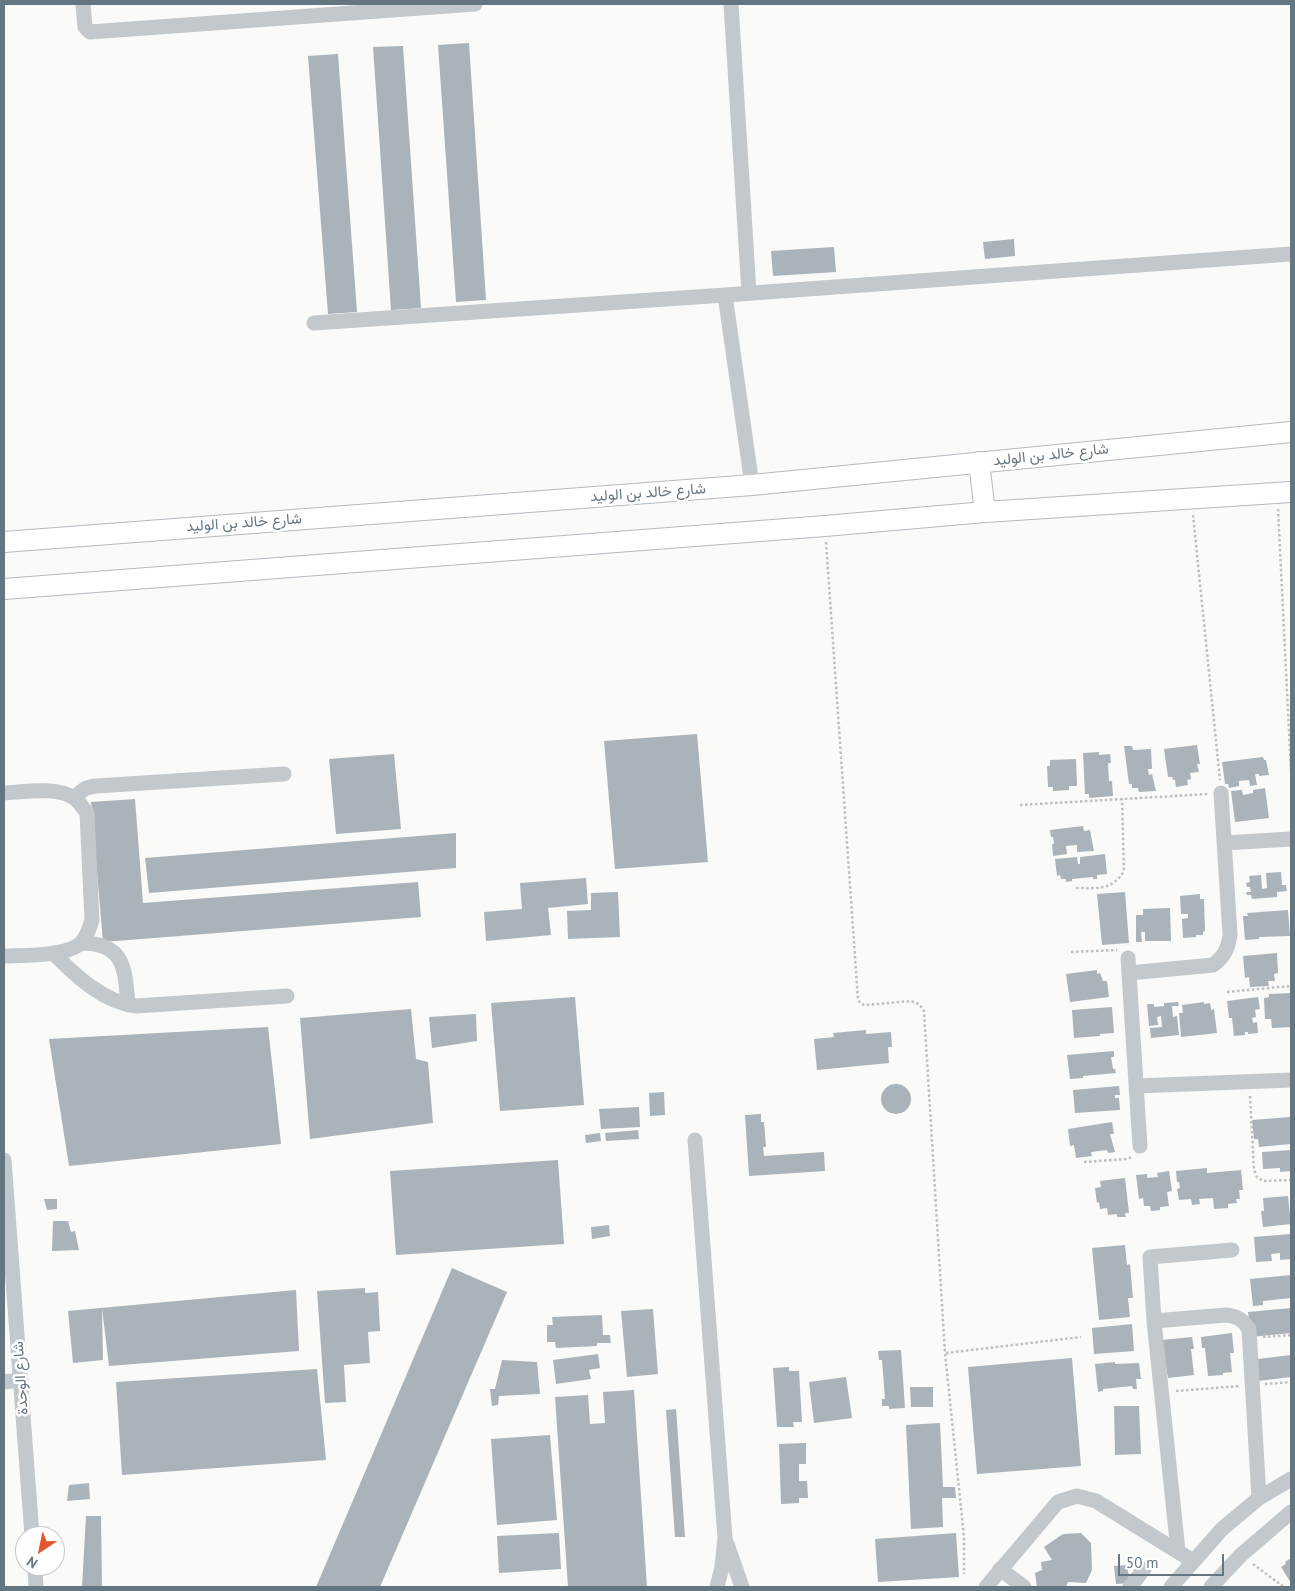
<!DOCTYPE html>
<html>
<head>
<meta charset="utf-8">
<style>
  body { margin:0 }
  #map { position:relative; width:1295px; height:1591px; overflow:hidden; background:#fafaf8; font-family:"PT Sans",sans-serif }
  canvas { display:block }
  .frame { position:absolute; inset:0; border:5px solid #657683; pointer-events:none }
  .north { position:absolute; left:15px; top:1526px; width:50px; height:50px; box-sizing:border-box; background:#fff; border:1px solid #c1c8cd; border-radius:50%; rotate:214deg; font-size:14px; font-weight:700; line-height:20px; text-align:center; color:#657683 }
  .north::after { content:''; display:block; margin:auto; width:18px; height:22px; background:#e4572e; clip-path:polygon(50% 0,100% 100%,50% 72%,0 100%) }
  .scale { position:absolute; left:1118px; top:1554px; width:106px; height:22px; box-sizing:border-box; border:2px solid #657683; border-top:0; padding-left:6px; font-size:15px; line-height:18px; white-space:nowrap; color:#657683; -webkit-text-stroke:4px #fff; paint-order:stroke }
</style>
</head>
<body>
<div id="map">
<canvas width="1295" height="1591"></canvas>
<div class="frame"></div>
<div class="north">N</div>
<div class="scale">50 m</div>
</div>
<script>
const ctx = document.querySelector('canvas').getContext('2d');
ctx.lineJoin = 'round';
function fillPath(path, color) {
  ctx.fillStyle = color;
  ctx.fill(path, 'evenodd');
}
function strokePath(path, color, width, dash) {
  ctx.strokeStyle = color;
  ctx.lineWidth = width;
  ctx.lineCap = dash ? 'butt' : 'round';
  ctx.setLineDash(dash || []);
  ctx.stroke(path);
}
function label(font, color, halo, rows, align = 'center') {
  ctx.font = font + ' "PT Sans",Vazirmatn,sans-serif';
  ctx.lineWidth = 5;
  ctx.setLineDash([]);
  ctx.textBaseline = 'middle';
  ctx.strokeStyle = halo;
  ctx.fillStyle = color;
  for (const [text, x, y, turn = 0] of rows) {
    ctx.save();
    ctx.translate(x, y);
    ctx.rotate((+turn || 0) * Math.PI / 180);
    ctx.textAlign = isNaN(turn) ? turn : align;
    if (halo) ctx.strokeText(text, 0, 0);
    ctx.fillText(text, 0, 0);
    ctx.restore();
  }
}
fillPath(new Path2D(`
  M469 43 486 300 456 302 438 45Z
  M403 46 421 308 391 310 373 47Z
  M338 54 357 312 328 314 308 56Z
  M1014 239 1015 256 985 259 983 242Z
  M834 247 836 272 773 276 771 251Z
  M697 734 708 862 615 869 604 741Z
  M1197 745 1200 764H1197L1199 772 1190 773 1191 779 1187 780 1188 785 1176 787 1175 780H1173L1172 777H1168L1164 749Z
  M1124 746H1132L1133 750 1151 749 1152 769H1148L1149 775 1152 774 1156 791 1139 792 1138 788H1132V784H1129Z
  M1099 752V755L1110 754 1111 763H1108L1109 781H1112L1113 796 1089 798V794H1085L1083 753Z
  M394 754 401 829 336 834 329 759Z
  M1263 757 1264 760H1266L1269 775 1259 776V774H1255L1257 785 1250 786 1249 780 1239 781V786L1229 788 1228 784H1225L1222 762Z
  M1076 759 1077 786H1069V790L1053 791V787H1048L1047 766H1050V760Z
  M1265 788 1269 818 1235 822 1231 791 1242 790 1243 795 1253 793V790Z
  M135 799 143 903 418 882 421 917 103 942 91 802Z
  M1083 826 1084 831 1090 830 1094 851 1077 852V845L1066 846 1067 854 1053 856 1052 844H1054L1053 837H1051L1050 830Z
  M456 833V868L149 893 145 858Z
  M1105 854 1107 874 1097 875V879H1093V877L1072 879V881L1066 882V879H1061L1060 875 1057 876 1055 859 1077 857 1078 864H1080V857Z
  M1281 872 1282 885H1286L1287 891 1277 892V897L1252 899 1251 895H1247L1246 892H1251L1250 887H1247L1246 883 1250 882 1249 876 1261 875 1262 889 1267 888 1266 873Z
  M586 878 588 904 548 908 551 935 486 941 484 912 522 909 520 883Z
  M618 892 620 937 568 939 567 911 591 910V893Z
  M1125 892 1129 943 1102 945 1097 894Z
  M1200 894V899H1204L1205 931 1203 932V935H1196V937L1183 938 1182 919 1188 918V914H1181L1180 896Z
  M1170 908 1171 941H1145V932H1141L1142 942H1136V915H1143V909Z
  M1288 910 1290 936 1259 937V939L1245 940 1243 916H1248L1247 913Z
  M1277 953 1278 973 1274 974 1275 981H1268L1269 986 1250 987 1249 977 1245 978 1243 956Z
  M1097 970V974L1100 973 1103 981H1107L1109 997 1070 1002 1066 974Z
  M1291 993V1027L1272 1028 1271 1019H1265L1264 998 1269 997V994Z
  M575 997 584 1105 500 1111 491 1003Z
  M1258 997 1260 1009 1255 1010 1256 1017 1252 1018 1253 1023 1257 1022 1258 1033 1248 1034V1032H1245V1035L1234 1036 1232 1018H1229L1227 1001Z
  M1178 1002 1179 1006H1172L1173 1017 1177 1016 1179 1035 1151 1038 1150 1028 1162 1027 1161 1016 1157 1017 1158 1025 1149 1026 1147 1004H1154V1007L1164 1006V1003Z
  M1204 1002V1004L1210 1003 1211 1010 1214 1009 1217 1033 1181 1037 1179 1013H1183L1182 1005Z
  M1112 1007 1114 1033 1100 1034V1036L1074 1038 1072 1010Z
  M411 1009 416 1059 428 1062 433 1123 310 1139 300 1018Z
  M476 1014 477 1041 432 1048 429 1017Z
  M268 1027 281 1144 69 1166 49 1039Z
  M866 1030V1034L891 1032 892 1047H888L889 1063 817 1070 814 1039 834 1037 833 1033Z
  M1114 1051V1057H1111L1113 1069H1115L1116 1073 1083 1076V1078L1070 1079 1067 1055Z
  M881 1099a15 15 0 1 1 30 0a15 15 0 1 1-30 0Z
  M1119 1086 1120 1095H1115V1098H1119L1120 1110 1075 1113 1073 1090Z
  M664 1092 665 1115 650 1116 649 1093Z
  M639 1107 640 1127 601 1129 599 1109Z
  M761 1114V1122H764L766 1147H763L764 1156 824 1152 825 1171 749 1176 745 1115Z
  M1291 1117V1144L1259 1147 1258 1139H1254L1252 1120Z
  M1112 1122 1114 1134H1110L1115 1152 1108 1153 1107 1150 1091 1152 1092 1156 1076 1158 1074 1145 1070 1146 1068 1129Z
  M638 1130 639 1139 606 1141 605 1133Z
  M600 1133 601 1141 586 1143 585 1135Z
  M1291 1150V1171L1280 1172V1168L1263 1169 1262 1152Z
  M558 1160 564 1244 396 1255 390 1171Z
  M1207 1168V1173L1241 1170 1243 1190H1239L1240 1199H1236L1237 1203 1228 1204V1208L1214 1209 1213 1198 1199 1199 1200 1204 1192 1205 1191 1199 1179 1200 1177 1189 1180 1188 1179 1182H1177L1176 1171Z
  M1169 1171 1172 1191 1167 1192 1169 1206 1160 1207V1210L1151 1211 1150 1206H1144L1143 1198 1139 1199 1136 1175 1147 1174V1178L1158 1177 1157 1173Z
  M1125 1178 1129 1213H1125L1126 1217H1117V1214L1108 1215 1107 1208 1100 1209 1099 1202 1097 1203 1095 1188 1101 1187 1100 1181Z
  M1288 1196 1291 1224 1263 1227 1261 1211H1264L1263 1198Z
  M44 1199H57V1209L47 1210Z
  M53 1221H68L71 1232 75 1231 79 1250 52 1251Z
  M609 1225 610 1236 592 1239 591 1227Z
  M1291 1234V1259L1280 1260V1253L1271 1254 1272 1261 1256 1262 1254 1237Z
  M1125 1245 1127 1265 1130 1264 1133 1298H1128L1130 1317 1099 1320 1092 1248Z
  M452 1268 507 1292 380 1587H316Z
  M1291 1275V1298L1263 1301V1305L1253 1306 1250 1279Z
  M365 1288V1293L378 1292 380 1331 368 1332 370 1363 344 1365 346 1402 325 1403 317 1291Z
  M296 1290 299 1351 109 1366 102 1308 103 1360 73 1363 68 1311Z
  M1291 1308V1333L1251 1337 1248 1312Z
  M653 1309 658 1374 627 1377 621 1311Z
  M602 1315 603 1335H610L611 1343H597V1346L556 1348 555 1342H547V1325H553L552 1317Z
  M1132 1324 1134 1351 1094 1354 1092 1328Z
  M1232 1333 1234 1353H1230L1232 1372 1223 1373V1375L1208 1376 1205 1348H1202L1201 1337Z
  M1192 1337 1194 1349H1191L1194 1375 1168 1378 1161 1340Z
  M901 1350 905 1408 889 1409V1406H882V1399H885L882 1360H879L878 1351Z
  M598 1354 600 1368 589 1370 591 1379 556 1384 553 1360Z
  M1291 1355V1377L1258 1381V1359Z
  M1072 1358 1081 1466 977 1474 968 1367Z
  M502 1360 537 1362 540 1394 499 1396 498 1405 492 1406 490 1389H495Z
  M1115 1362V1364L1139 1363 1141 1379H1136L1137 1389H1133L1132 1386 1103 1389V1391L1098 1392 1095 1364Z
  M789 1367V1371H799L802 1422H793L794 1427H777L773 1368Z
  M317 1369 326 1460 122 1475 116 1382Z
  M846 1377 852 1418 814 1423 809 1382Z
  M910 1387H933V1407H911Z
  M634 1390 647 1587H568L555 1397 588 1395 590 1424 605 1423 603 1392Z
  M1114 1406H1139L1141 1454 1115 1455Z
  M676 1409 685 1537H675L666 1410Z
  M940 1423 943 1487H955L956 1498H942L943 1527 911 1529 906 1425Z
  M550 1435 557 1520 497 1525 491 1439Z
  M806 1443V1464H799V1481H807L808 1498H799V1503L781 1504 779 1444Z
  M89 1483 90 1499 67 1501 69 1485Z
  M86 1516H101L102 1587H82Z
  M559 1533 561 1569 499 1573 497 1536Z
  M956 1533 959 1577 878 1582 875 1539Z
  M1081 1533 1091 1543 1092 1570 1086 1583 1068 1582 1066 1587H1037L1035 1573 1042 1570 1041 1562 1052 1560 1044 1547 1063 1534Z
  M1291 1558V1583L1281 1567 1286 1564 1285 1562Z
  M1127 1565 1130 1583 1116 1584 1114 1566Z`), '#aab3b9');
const major = new Path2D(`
  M979 462 985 512
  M4 542 752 485 1291 432
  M4 589 825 526 985 512 1291 492`);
strokePath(major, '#b5babe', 22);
strokePath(new Path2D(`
  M1278 509 1291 772
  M1193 515 1220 780
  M826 542 858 1000 861 1004 866 1005 911 1001 919 1004 924 1011 945 1353 964 1537V1574
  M1020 805 1208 794
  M1076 888C1097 888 1112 891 1124 871L1122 799
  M1071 952 1117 950
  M1227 992 1291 986
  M1250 1096 1254 1170 1257 1177 1263 1181 1291 1180
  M1084 1162 1127 1159 1132 1157
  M1263 1337 1291 1335
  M946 1353 1081 1337
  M1265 1384 1291 1382
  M1176 1391 1240 1386
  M1253 1564 1284 1587`), '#bbbfc2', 2.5, [2.5, 2.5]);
strokePath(new Path2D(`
  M83 4 85 27 90 32 475 4
  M731 4 749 293
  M725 295 752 485
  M314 323 725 295 1291 254
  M4 793C23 792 58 786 74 798 79 801 83 808 87 813L92 920C89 928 88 935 82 942 68 957 24 955 4 956
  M75 798C81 790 86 787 96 786L284 774
  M1224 843 1291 839
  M81 943C125 943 125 969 128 1005
  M53 953C76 976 103 1002 136 1006L287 996
  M1128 958 1140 1146
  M1129 973 1213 965C1224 957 1228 949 1230 935L1221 793
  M1136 1086 1291 1080
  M695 1140 725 1538 722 1567 717 1587
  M4 1160 32 1536
  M1154 1321 1226 1315C1237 1316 1242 1319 1249 1329L1259 1498
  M4 1382 21 1380
  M727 1544 742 1587
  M1178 1551 1154 1321 1150 1257 1232 1250
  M35 1566 36 1587
  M1000 1569 1024 1587
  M986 1587 1058 1502 1077 1496 1096 1501 1193 1561
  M1130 1587 1144 1569
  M1171 1587 1222 1529 1259 1498 1291 1479
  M1211 1587 1241 1555 1291 1512`), '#c3c8cc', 15);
strokePath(major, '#fff', 20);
label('15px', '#657683', '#fff', [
  ["شارع خالد بن الوليد",1051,455,-6],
  ["شارع خالد بن الوليد",648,493,-4],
  ["شارع خالد بن الوليد",244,523,-4],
  ["شارع الوحدة",21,1378,-94]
]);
</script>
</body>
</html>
